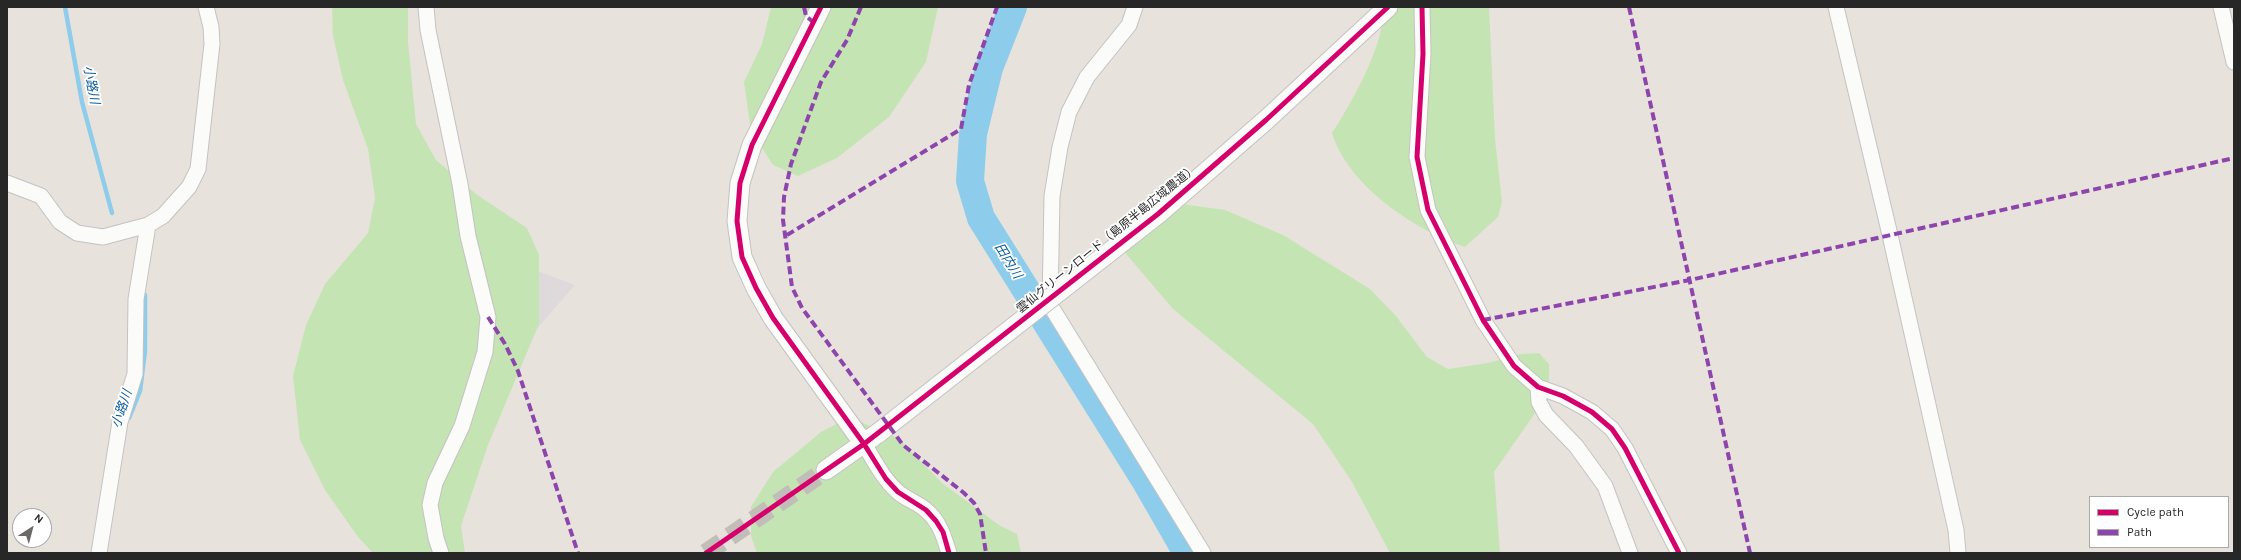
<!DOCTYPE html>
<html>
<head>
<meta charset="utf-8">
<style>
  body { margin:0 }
  #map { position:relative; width:2241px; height:560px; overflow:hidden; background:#e7e3dc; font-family:Karla,sans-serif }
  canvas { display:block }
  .frame { position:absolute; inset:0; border:8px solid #272727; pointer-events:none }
  .legend { position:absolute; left:2089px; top:496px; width:140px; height:52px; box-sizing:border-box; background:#fff; border:1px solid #a9a9a9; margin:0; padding:5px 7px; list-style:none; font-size:12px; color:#272727 }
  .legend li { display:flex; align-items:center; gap:8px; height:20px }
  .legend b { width:20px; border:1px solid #a9a9a9 }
  .north { position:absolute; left:12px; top:508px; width:40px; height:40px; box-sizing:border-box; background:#fff; border:1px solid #a9a9a9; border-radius:50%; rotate:36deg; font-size:11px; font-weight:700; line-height:16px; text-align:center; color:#272727 }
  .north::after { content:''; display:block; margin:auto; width:14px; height:18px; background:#6a6966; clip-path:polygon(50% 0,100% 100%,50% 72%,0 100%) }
</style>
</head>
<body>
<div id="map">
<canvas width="2241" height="560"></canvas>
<div class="frame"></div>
<ul class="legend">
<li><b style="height:5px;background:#d6006c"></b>Cycle path</li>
<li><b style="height:5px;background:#8e44ad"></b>Path</li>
</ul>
<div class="north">N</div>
</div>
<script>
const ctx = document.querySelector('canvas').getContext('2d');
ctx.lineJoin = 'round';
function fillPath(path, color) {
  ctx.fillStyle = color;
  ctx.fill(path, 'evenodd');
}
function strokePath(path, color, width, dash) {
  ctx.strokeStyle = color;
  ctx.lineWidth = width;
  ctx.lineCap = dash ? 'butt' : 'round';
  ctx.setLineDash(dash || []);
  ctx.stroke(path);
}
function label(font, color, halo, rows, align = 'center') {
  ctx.font = font + ' Karla,"Noto Sans JP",sans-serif';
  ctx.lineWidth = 3.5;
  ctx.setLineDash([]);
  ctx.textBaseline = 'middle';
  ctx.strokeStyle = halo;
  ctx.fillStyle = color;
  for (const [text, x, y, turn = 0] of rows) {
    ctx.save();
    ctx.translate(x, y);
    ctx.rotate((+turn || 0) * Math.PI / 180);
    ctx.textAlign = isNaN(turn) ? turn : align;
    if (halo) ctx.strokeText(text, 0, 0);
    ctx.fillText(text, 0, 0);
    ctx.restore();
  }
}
fillPath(new Path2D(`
  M525 266 575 285 528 339Z`), '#dedadb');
fillPath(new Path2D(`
  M332 7H408V42L416 124 436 160 476 194 527 228 539 255V324L488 445 461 526 465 553H373L358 537 325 490 300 440 293 376 306 325 325 284 368 233 375 198 368 149 343 80 333 36Z
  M771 7H938L926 62 889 117 837 158 798 176 773 165 751 131 744 82 762 44Z
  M1386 7H1489L1495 139 1502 202 1498 217 1465 247C1415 230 1348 186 1332 133 1357 94 1379 53 1386 7Z
  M1166 202 1225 210 1283 235 1370 289 1396 316 1427 357 1448 369 1488 363 1521 354 1539 353 1549 364V393L1494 472 1500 553H1390L1352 482 1313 424 1173 309 1121 248C1129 218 1140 215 1166 202Z
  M850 417 899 439 942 483 999 525 1017 534 1021 553H757L751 536V507L773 472 821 432Z`), '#c5e4b3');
strokePath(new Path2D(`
  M65 7 82 102 112 213
  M129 418 140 391 145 351V295`), '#8dcdeb', 4.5);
strokePath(new Path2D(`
  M1013 7 989 68 973 134 970 181 981 218 1145 480 1187 553`), '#8dcdeb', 28);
strokePath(new Path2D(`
  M706 553 826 470`), '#c1bdb8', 19, [19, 10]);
const minor = new Path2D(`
  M426 7 428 30 460 184 468 236 488 317 485 352 462 426 435 483 430 505 436 538 441 553
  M1135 7 1129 25 1087 77 1069 112 1060 147 1052 196 1050 305 1203 553
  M1422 7 1423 54 1417 157 1428 210 1483 320 1514 366 1538 387 1563 396 1592 412 1612 429 1625 448 1679 553
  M1836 7 1890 235 1956 530 1958 553
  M2221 7 2234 62
  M7 183 41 196 60 222 77 233 103 237 148 225 163 216 189 187 198 169 212 44 211 27 206 7
  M1538 387 1539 402 1546 415 1576 446 1605 486 1630 553
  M864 444C874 460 883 479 898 492 906 499 918 503 926 510 940 522 944 537 949 553
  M99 553 120 422 135 374 136 299 148 225`);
const tertiary = new Path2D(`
  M821 7 752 145 740 183 737 221 742 257 756 288 773 318 864 444
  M1158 214 1266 120 1388 7
  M826 470 874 436`);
strokePath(minor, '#c4c2c2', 17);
strokePath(tertiary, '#c4c2c2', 21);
strokePath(minor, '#fbfbfa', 15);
strokePath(tertiary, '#fbfbfa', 19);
const tertiaryBridge = new Path2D(`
  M877 434 1158 214`);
strokePath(tertiaryBridge, '#c4c2c2', 21, []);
strokePath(tertiaryBridge, '#fbfbfa', 19);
strokePath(new Path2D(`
  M804 7 806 16 813 22
  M861 7 847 40 821 82 791 164 784 197 783 220 792 287 802 308 903 445 964 493 974 503 980 514 986 553
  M1629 7 1750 553
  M787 235 961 129 969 85 997 7
  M488 317 505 344 518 371 578 553
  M1483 320 1690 280 2234 158`), '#8e44ad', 4, [8, 4]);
strokePath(new Path2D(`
  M821 7 752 145 740 183 737 221 742 257 756 288 773 318 864 444 886 479 898 492 926 510 936 521 943 532 949 553
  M1422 7 1423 54 1417 157 1428 210 1483 320 1514 366 1538 387 1563 396 1592 412 1612 429 1625 448 1679 553
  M706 553 864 444 1158 214 1266 120 1388 7`), '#d6006c', 5);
label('12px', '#272727', '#fff', [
  ["雲仙グリーンロード（島原半島広域農道）",1107,239,-39]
]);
label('italic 13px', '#0a5e99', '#fff', [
  ["小路川",91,85,79],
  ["田内川",1008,261,58],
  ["小路川",122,409,-71]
]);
</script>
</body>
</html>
